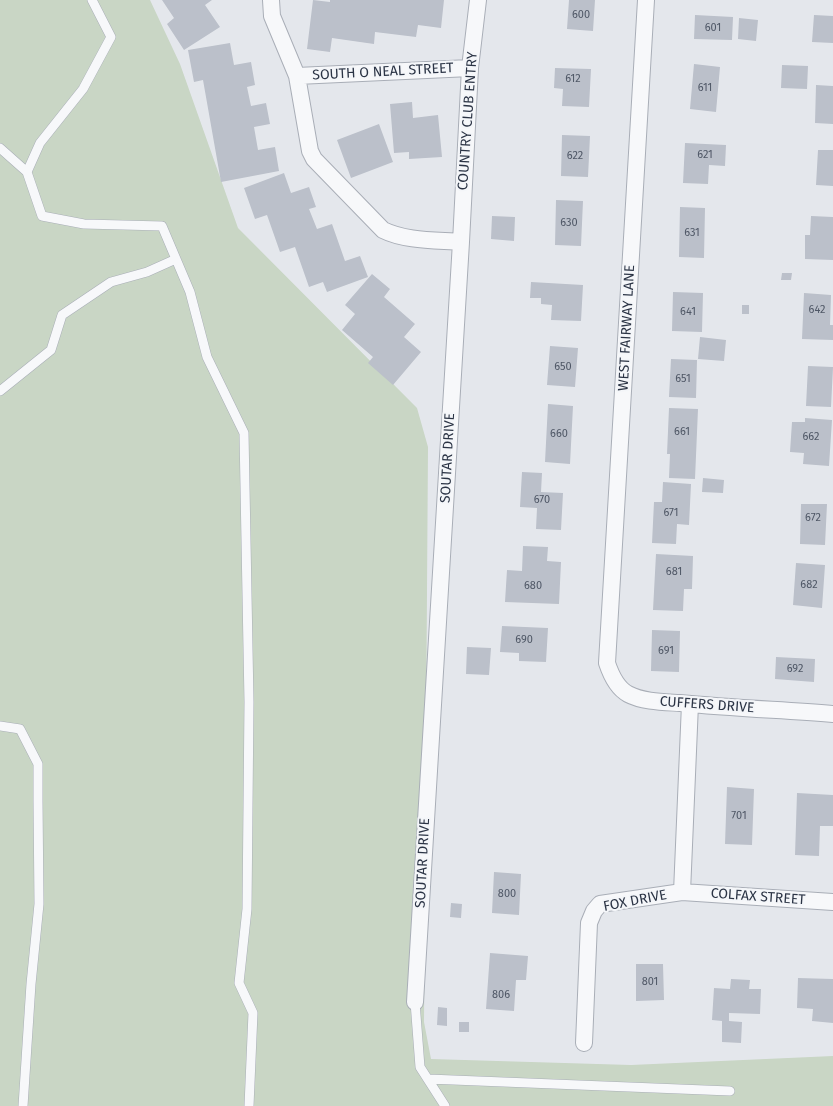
<!DOCTYPE html>
<html>
<head>
<meta charset="utf-8">
<style>
  body { margin:0 }
  canvas { display:block; background:#e4e7ec }
</style>
</head>
<body>
<canvas width="833" height="1106"></canvas>
<script>
const ctx = document.querySelector('canvas').getContext('2d');
ctx.lineJoin = 'round';
function fillPath(path, color) {
  ctx.fillStyle = color;
  ctx.fill(path, 'evenodd');
}
function strokePath(path, color, width, dash) {
  ctx.strokeStyle = color;
  ctx.lineWidth = width;
  ctx.lineCap = dash ? 'butt' : 'round';
  ctx.setLineDash(dash || []);
  ctx.stroke(path);
}
function label(font, color, halo, rows, align = 'center') {
  ctx.font = font + ' "Fira Sans",sans-serif';
  ctx.lineWidth = 4;
  ctx.setLineDash([]);
  ctx.textBaseline = 'middle';
  ctx.strokeStyle = halo;
  ctx.fillStyle = color;
  for (const [text, x, y, turn = 0] of rows) {
    ctx.save();
    ctx.translate(x, y);
    ctx.rotate((+turn || 0) * Math.PI / 180);
    ctx.textAlign = isNaN(turn) ? turn : align;
    if (halo) ctx.strokeText(text, 0, 0);
    ctx.fillText(text, 0, 0);
    ctx.restore();
  }
}
fillPath(new Path2D(`
  M0 0H150L180 64 238 228 417 408 428 447 424 1022 431 1059 631 1065 833 1056V1106H0Z`), '#c9d6c5');
fillPath(new Path2D(`
  M162 0H212L205 5 220 27 184 50 167 24 174 18Z
  M313 0 330 2V0H444L441 28 418 25 416 37 375 32 374 44 332 38 330 52 307 49Z
  M569 0H595L593 31 567 29Z
  M695 15 733 17 732 40 694 39Z
  M814 15 833 16V43L812 42Z
  M739 18 758 20 756 41 738 39Z
  M230 43 234 65 251 62 255 85 247 87 251 106 266 103 270 124 254 127 258 150 275 147 279 171 221 182 203 80 194 82 188 50Z
  M694 64 720 67 716 112 690 109Z
  M782 65 808 66 807 89 781 88Z
  M555 68 591 69 589 107 562 106 563 89 554 88Z
  M816 85 833 86V124L815 123Z
  M412 102 413 118 438 115 442 157 409 159V152L394 153 390 104Z
  M379 124 393 162 351 178 337 140Z
  M562 135 590 136 588 177 561 176Z
  M685 143 726 145 725 166 709 165 708 184 683 183Z
  M818 150H833V186L816 185Z
  M284 173 291 193 309 187 316 207 309 209 317 229 332 224 345 261 360 256 368 277 327 292 323 282 309 287 295 247 280 252 267 215 255 219 244 188Z
  M556 200 583 201 581 246 555 245Z
  M680 207 705 208 704 258 679 257Z
  M492 216 515 217 514 241 491 239Z
  M811 216 833 217V260L805 259V235H810Z
  M782 273H792L791 280H781Z
  M372 274 390 289 384 297 415 324 404 337 421 352 393 385 368 363 373 357 342 330 355 314 345 305Z
  M531 282 583 285 581 321 551 320 552 305 541 304V298H530Z
  M673 292 703 293 702 332 672 331Z
  M804 293 831 295 830 325H833V340L802 339Z
  M742 305H749V314H742Z
  M700 337 726 340 724 361 698 359Z
  M550 346 578 348 575 387 547 385Z
  M671 359 697 360 696 398 669 397Z
  M808 366 833 367 831 407 806 406Z
  M548 404 573 406 570 464 545 462Z
  M669 408 698 409 695 479 669 478 670 454H667Z
  M805 418 832 420 829 466 803 464 804 453 790 452 792 422H805Z
  M522 472 542 473 541 492 563 493 561 530 536 529 537 508 520 507Z
  M703 478 724 480 723 493 702 492Z
  M663 482 691 484 689 525 677 524 676 544 652 543 654 502H662Z
  M801 504H827L825 545 800 544Z
  M523 546 548 547 547 561 561 562 559 604 505 602 507 570 522 571Z
  M656 554 693 556 692 589H684L683 611 653 610Z
  M796 563 825 565 822 608 793 605Z
  M502 626 548 628 546 662 519 661V653L500 652Z
  M652 630 680 631 679 672 651 671Z
  M467 647 491 648 489 675 466 674Z
  M776 657 815 659 814 682 775 679Z
  M727 787 754 789 752 845 725 844Z
  M797 793 833 795V826H820L819 856 795 855Z
  M494 872 521 874 519 915 492 913Z
  M451 903 462 904 461 918 450 917Z
  M490 953 528 956 526 980H516L514 1011 486 1009Z
  M636 964H663L664 1000 636 1001Z
  M798 978 833 979V1023L812 1021 813 1009 797 1008Z
  M731 979 750 980 749 989H761L760 1014 729 1013V1021L742 1022 741 1043 722 1042V1021L712 1020 714 988 730 989Z
  M438 1007 447 1008V1026L437 1025Z
  M459 1022H469V1032H459Z`), '#bbc0ca');
const lane = new Path2D(`
  M0 148 27 172 42 216 84 224 162 226 176 259
  M27 172 40 143 83 89 111 37 92 0
  M0 391 51 350 62 315 111 282 147 272 176 259 190 292 207 357 244 433 249 702 247 909 239 983 253 1013 249 1106
  M0 726 20 729 38 764V801L39 904 31 984 23 1106
  M415 1002 420 1067 445 1106
  M428 1079 730 1091`);
const street = new Path2D(`
  M271 0 272 16 297 76 310 151 314 159 383 230C405 241 436 240 461 242
  M646 0 607 663C611 675 617 688 628 694 643 702 664 702 680 703 731 708 782 710 833 714
  M297 76 470 68
  M682 892 690 704
  M415 1002 461 242 470 68 478 0
  M584 1043 589 923 594 911 600 904 682 892 833 902`);
strokePath(lane, '#a9aeb7', 10);
strokePath(street, '#a9aeb7', 18);
strokePath(lane, '#f7f8fa', 9);
strokePath(street, '#f7f8fa', 16);
label('11px', '#4f5766', null, [
  ["600",581,15],
  ["601",713,28],
  ["612",573,79],
  ["611",705,88],
  ["621",705,155],
  ["622",575,156],
  ["630",569,223],
  ["631",692,233],
  ["642",817,310],
  ["641",688,312],
  ["650",563,367],
  ["651",683,379],
  ["661",682,432],
  ["660",559,434],
  ["662",811,437],
  ["670",542,500],
  ["671",671,513],
  ["672",813,518],
  ["681",674,572],
  ["682",809,585],
  ["680",533,586],
  ["690",524,640],
  ["691",666,651],
  ["692",795,669],
  ["701",739,816],
  ["800",507,894],
  ["801",650,982],
  ["806",501,995]
]);
label('14px', '#2b3445', '#f4f6f9', [
  ["SOUTH O NEAL STREET",383,72,-3],
  ["COUNTRY CLUB ENTRY",468,121,-86],
  ["WEST FAIRWAY LANE",627,328,-87],
  ["SOUTAR DRIVE",448,458,-87],
  ["CUFFERS DRIVE",707,705,4],
  ["SOUTAR DRIVE",423,863,-87],
  ["COLFAX STREET",758,897,4],
  ["FOX DRIVE",635,901,-11]
]);
</script>
</body>
</html>
